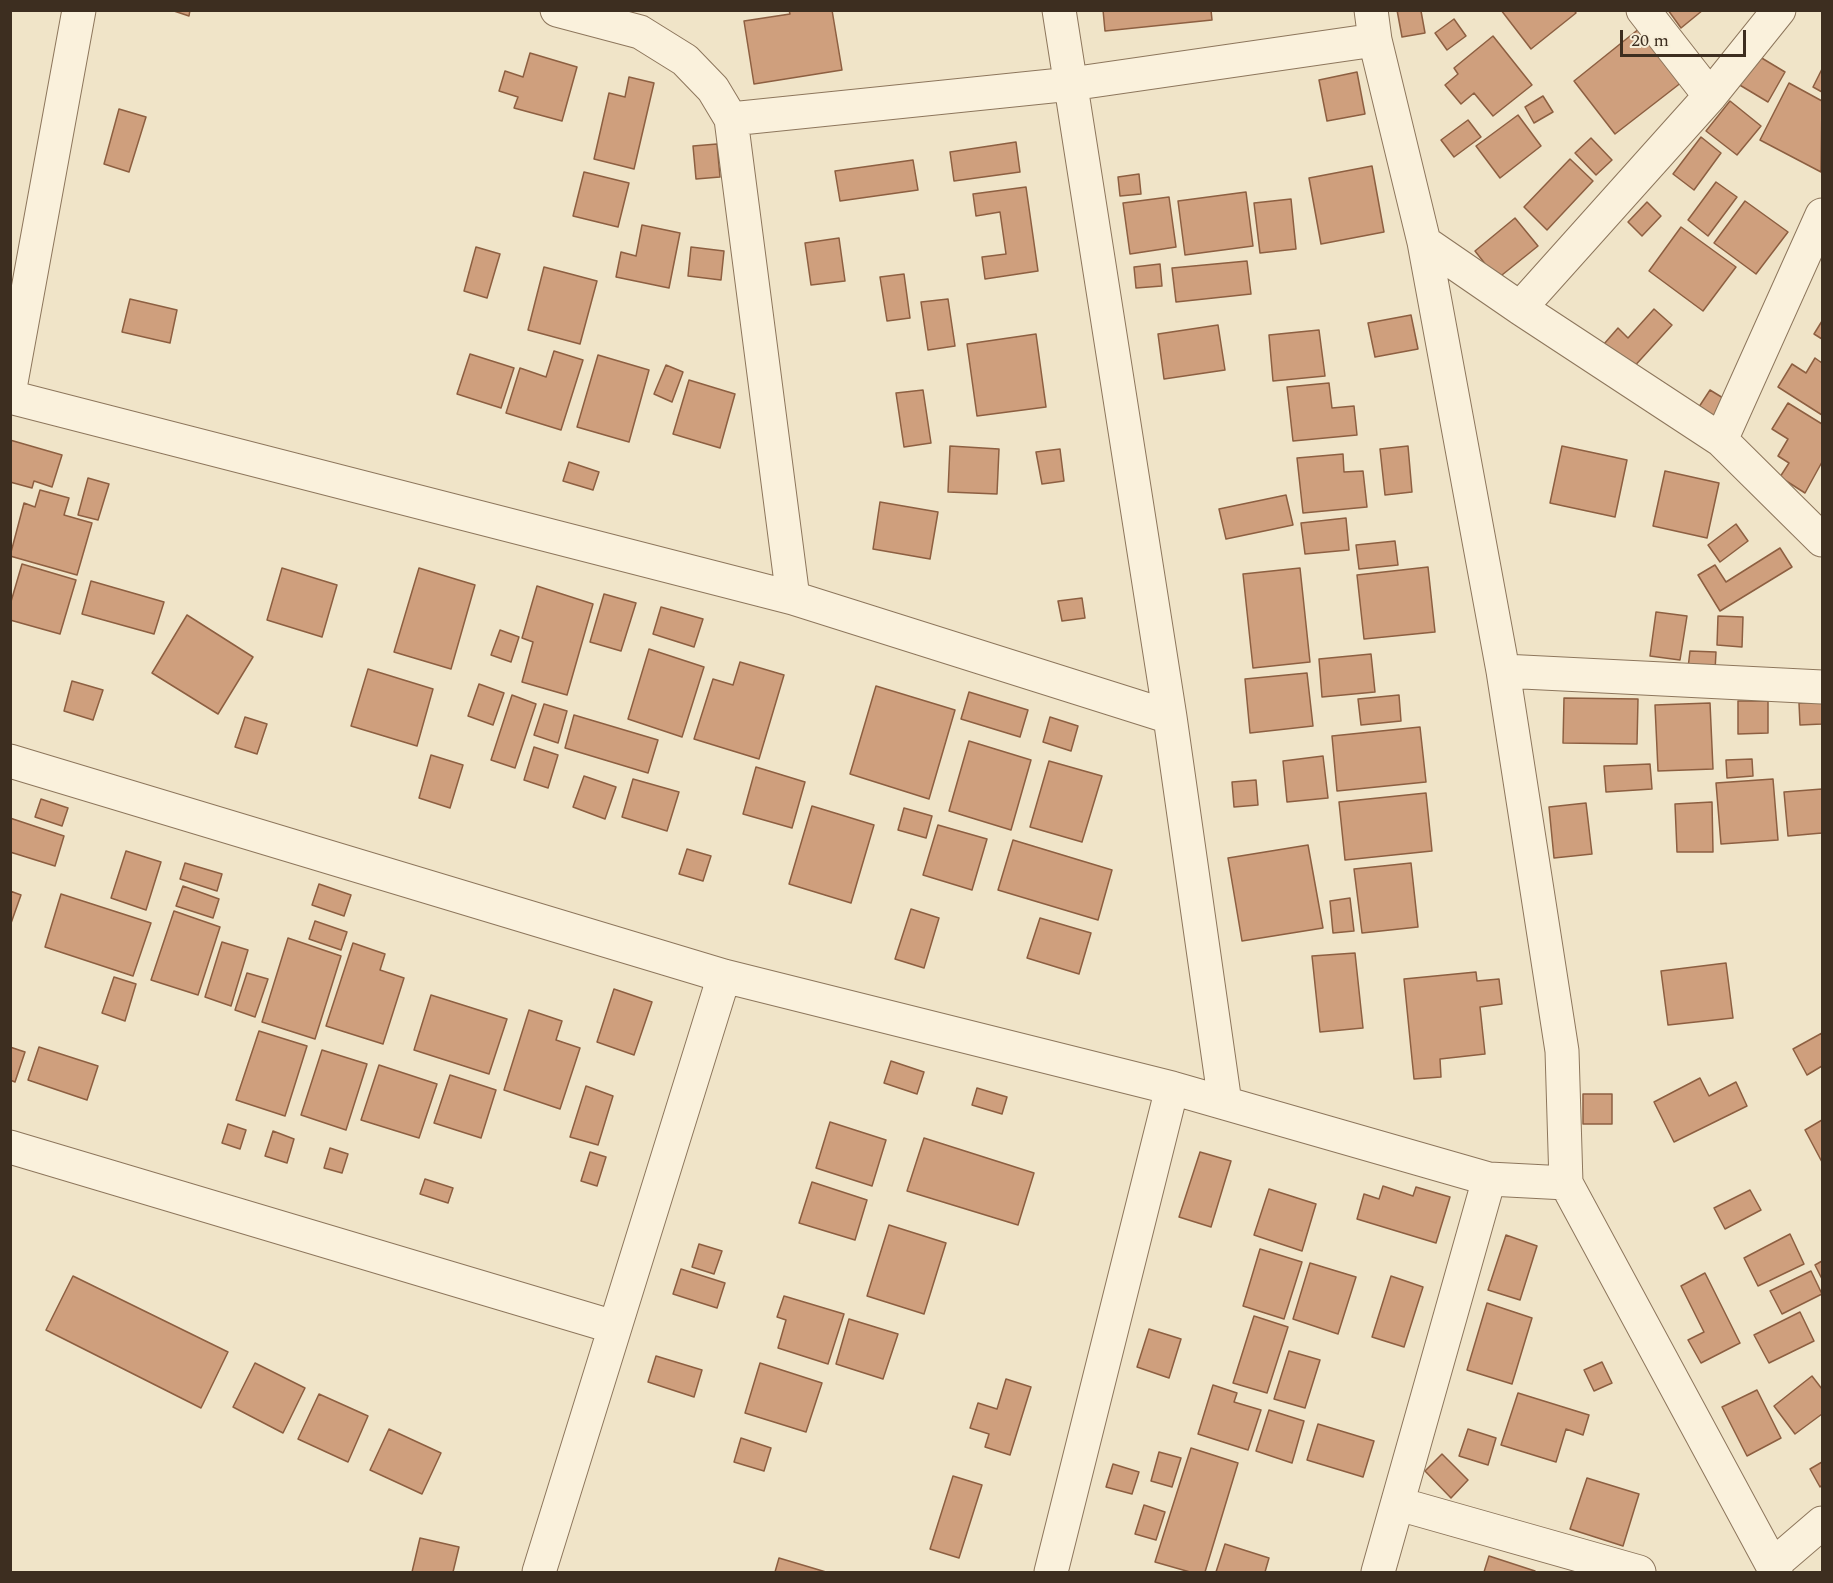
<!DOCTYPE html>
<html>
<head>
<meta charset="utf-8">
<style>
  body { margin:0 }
  #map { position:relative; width:1833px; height:1583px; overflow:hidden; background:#f0e4c8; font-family:Spectral,serif }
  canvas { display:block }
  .frame { position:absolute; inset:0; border:12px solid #3d2e20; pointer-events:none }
  .scale { position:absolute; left:1620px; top:30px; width:126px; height:27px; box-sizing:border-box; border:3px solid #3d2e20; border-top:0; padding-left:8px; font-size:18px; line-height:21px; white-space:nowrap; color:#3d2e20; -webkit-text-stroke:4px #f7eed8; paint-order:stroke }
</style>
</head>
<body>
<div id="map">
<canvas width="1833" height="1583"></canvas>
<div class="frame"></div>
<div class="scale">20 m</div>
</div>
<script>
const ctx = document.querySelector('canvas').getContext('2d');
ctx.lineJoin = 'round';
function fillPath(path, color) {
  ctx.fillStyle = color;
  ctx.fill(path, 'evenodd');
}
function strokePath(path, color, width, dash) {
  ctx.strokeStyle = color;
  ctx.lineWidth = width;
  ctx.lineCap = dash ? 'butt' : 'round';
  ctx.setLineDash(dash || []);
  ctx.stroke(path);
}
const building = new Path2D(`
  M171 10H190L189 16Z
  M789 10H832L842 70 754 84 744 21 790 14Z
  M1103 10H1211L1212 20 1105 31Z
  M1397 10H1423L1421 11 1425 33 1402 37Z
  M1501 10H1574L1576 13 1531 49Z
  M1668 10H1703L1681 28Z
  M1454 19 1466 36 1447 50 1435 33Z
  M1640 28 1682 82 1615 134 1574 81Z
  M1493 36 1532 85 1493 116 1474 93 1461 104 1445 85 1458 74 1454 68Z
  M530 53 577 67 562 121 514 108 518 97 499 91 505 71 523 77Z
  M1755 54 1785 72 1768 102 1738 84Z
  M1822 69V92L1813 87Z
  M1357 72 1365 114 1327 121 1319 80Z
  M629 77 654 83 634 169 594 159 609 93 625 97Z
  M1789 83 1822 101 1821 172 1760 140Z
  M1543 96 1553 112 1534 123 1525 107Z
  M1730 101 1761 126 1737 155 1706 131Z
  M119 109 146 117 129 172 104 164Z
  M1518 115 1541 146 1500 178 1476 146Z
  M1468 120 1481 137 1454 157 1441 140Z
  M1701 137 1721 153 1694 190 1673 174Z
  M1591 138 1612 160 1596 175 1575 153Z
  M1016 142 1020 172 954 181 950 152Z
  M717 144 720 177 696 179 693 146Z
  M1570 159 1593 181 1547 230 1524 207Z
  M913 160 918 190 840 201 835 171Z
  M1372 166 1384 232 1321 244 1309 178Z
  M584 172 629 183 618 227 573 216Z
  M1139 174 1141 194 1120 196 1118 177Z
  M1716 182 1737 197 1708 236 1688 220Z
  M1026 187 1038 271 985 279 982 257 1006 254 1000 212 976 216 973 194Z
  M1246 192 1253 246 1185 255 1178 201Z
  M1169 197 1176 247 1130 254 1123 203Z
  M1291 199 1296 249 1260 253 1254 203Z
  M1745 201 1788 232 1756 274 1714 243Z
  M1647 202 1661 216 1642 236 1628 222Z
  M1515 218 1538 246 1497 279 1475 251Z
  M642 225 680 233 669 288 616 277 621 252 636 256Z
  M1681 227 1736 267 1703 311 1649 271Z
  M839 238 845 281 811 285 805 243Z
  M476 247 500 254 487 298 464 291Z
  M691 247 724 251 721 280 688 276Z
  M1247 261 1251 294 1176 302 1172 268Z
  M1160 264 1162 286 1136 288 1134 267Z
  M544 267 597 281 580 344 528 330Z
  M904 274 910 318 887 321 880 277Z
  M130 299 177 310 170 343 122 332Z
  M948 299 955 346 928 350 921 302Z
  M1654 309 1672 325 1631 370 1604 344 1618 328 1628 338Z
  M1411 315 1418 349 1375 357 1368 323Z
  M1822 321V339L1814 334Z
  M1218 325 1225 370 1164 379 1158 334Z
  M1319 330 1325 376 1273 381 1269 335Z
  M1036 334 1046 407 977 416 967 344Z
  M554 351 583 360 561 430 506 413 520 368 546 377Z
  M470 354 514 368 501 408 457 394Z
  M598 355 649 370 629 442 577 427Z
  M1815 358 1822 363V415L1778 387 1792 364 1806 373Z
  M666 365 683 372 672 402 654 394Z
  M689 380 735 394 720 448 673 434Z
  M1329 383 1332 408 1354 406 1357 435 1293 441 1287 387Z
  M923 390 931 443 904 447 896 393Z
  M1710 390 1728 401 1713 424 1695 413Z
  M1788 403 1822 424V462L1805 493 1780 477 1789 463 1778 456 1788 439 1772 429Z
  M10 440 62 455 52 487 34 481 32 488 10 482Z
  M950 446 999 449 997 494 948 492Z
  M1408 446 1412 492 1385 495 1380 449Z
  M1562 446 1627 460 1615 517 1550 503Z
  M1060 449 1064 481 1042 484 1036 452Z
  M1343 454 1344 472 1363 471 1367 507 1303 513 1297 458Z
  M569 462 599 472 593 490 563 481Z
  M1665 471 1719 483 1707 538 1653 526Z
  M88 478 109 484 98 520 78 515Z
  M40 490 69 498 64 515 92 523 77 575 10 556 24 503 35 507Z
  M1286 495 1293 525 1226 539 1219 509Z
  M880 502 938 512 930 559 873 549Z
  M1346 518 1349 550 1305 554 1301 523Z
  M1736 524 1748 541 1720 562 1708 545Z
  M1395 541 1398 565 1359 569 1356 545Z
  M1780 548 1792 567 1720 611 1698 575 1715 565 1726 582Z
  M22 564 76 580 60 634 10 620V605Z
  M1428 567 1435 632 1364 639 1357 575Z
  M282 568 337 585 322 637 267 620Z
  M419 568 475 585 451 669 394 652Z
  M1300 568 1310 662 1253 668 1243 574Z
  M91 581 164 602 154 634 82 614Z
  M537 586 593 604 567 695 522 682 533 642 522 638Z
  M604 594 636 603 621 651 590 642Z
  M1082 598 1085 618 1062 621 1058 601Z
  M661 607 703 619 694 647 653 634Z
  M1656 612 1687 616 1680 660 1650 656Z
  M187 615 253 657 218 714 152 673Z
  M1718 616 1743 617 1742 647 1717 645Z
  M500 630 519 637 511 662 491 655Z
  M649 649 704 667 682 737 628 719Z
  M1690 651 1716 652 1715 671 1688 668Z
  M1371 654 1375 692 1322 697 1319 659Z
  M740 662 784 675 759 759 694 739 713 679 733 685Z
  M368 669 433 689 417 746 351 726Z
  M1307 673 1313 726 1250 733 1245 679Z
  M72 681 103 690 93 720 64 711Z
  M479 684 504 693 493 725 468 716Z
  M876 686 955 710 929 799 850 774Z
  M969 692 1028 710 1020 737 961 719Z
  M512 695 536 704 515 768 491 760Z
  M1399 695 1401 721 1361 725 1358 699Z
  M1564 698 1638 699 1637 744 1563 743Z
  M1738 701H1768V733L1738 734Z
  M1822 702V724L1800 725 1799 703Z
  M1710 703 1713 769 1658 771 1655 705Z
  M544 704 567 711 558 743 534 735Z
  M574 715 658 740 648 773 565 748Z
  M245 717 267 724 257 754 235 747Z
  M1050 717 1078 726 1071 751 1043 742Z
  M1420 727 1426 782 1337 791 1332 736Z
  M969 741 1031 760 1011 830 949 811Z
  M534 747 558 755 548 788 524 780Z
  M431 755 463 765 450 808 419 798Z
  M1323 756 1328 798 1287 802 1283 761Z
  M1752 759 1753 776 1727 778 1726 760Z
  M1049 761 1102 776 1082 842 1030 827Z
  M1650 764 1652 789 1606 792 1604 766Z
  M756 767 805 782 792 828 743 814Z
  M584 776 616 787 605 819 573 807Z
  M633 779 679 792 667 831 622 817Z
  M1773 779 1778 840 1721 844 1716 783Z
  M1256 780 1258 805 1234 807 1232 782Z
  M1822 789V833L1788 836 1784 792Z
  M1426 793 1432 851 1345 860 1339 802Z
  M41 799 68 808 62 826 35 817Z
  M1712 802 1713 852H1677L1675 804Z
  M1586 803 1592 854 1554 858 1549 807Z
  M812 806 874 825 851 903 789 884Z
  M904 808 932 816 926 838 898 830Z
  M10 818 64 836 55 866 10 852Z
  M938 825 987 839 972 890 923 875Z
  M1013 840 1112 870 1098 920 998 890Z
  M1308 845 1323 928 1242 941 1228 858Z
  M687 849 711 856 703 881 679 874Z
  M126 851 161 862 146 910 111 898Z
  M185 863 222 874 217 891 180 879Z
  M1411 863 1418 927 1362 933 1354 869Z
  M319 884 351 895 344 916 312 905Z
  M183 886 219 899 213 918 176 906Z
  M10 891 21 895 10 926Z
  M61 894 151 923 133 976 45 947Z
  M1350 898 1354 931 1333 933 1330 901Z
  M911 909 939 918 924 968 895 959Z
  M174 911 220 927 198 995 151 980Z
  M1040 918 1091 933 1079 974 1027 958Z
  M315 921 347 932 341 950 309 939Z
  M288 938 341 956 315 1039 262 1022Z
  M222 942 248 950 231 1006 205 997Z
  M353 943 385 954 380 970 404 978 383 1044 326 1026Z
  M1355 953 1363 1028 1320 1032 1312 956Z
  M1726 963 1733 1018 1668 1025 1661 971Z
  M1476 972 1477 981 1499 979 1502 1004 1480 1007 1485 1054 1440 1059 1441 1077 1414 1079 1404 979Z
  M247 973 268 979 255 1017 235 1010Z
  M114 977 136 984 125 1021 102 1013Z
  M614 989 652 1002 634 1055 597 1042Z
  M431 995 507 1019 489 1074 414 1050Z
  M529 1010 562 1021 556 1040 580 1048 560 1109 504 1090Z
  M259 1031 307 1046 285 1116 236 1100Z
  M1822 1033V1066L1807 1075 1793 1049Z
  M10 1047 25 1052 15 1082 10 1080Z
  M39 1047 98 1066 87 1100 28 1080Z
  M322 1050 367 1064 346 1130 301 1115Z
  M891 1061 924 1072 917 1094 884 1083Z
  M379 1065 437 1084 419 1138 361 1120Z
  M450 1075 496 1090 481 1138 434 1123Z
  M1700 1078 1709 1096 1736 1082 1747 1106 1674 1142 1654 1102Z
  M586 1086 613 1096 598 1145 570 1137Z
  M977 1088 1007 1097 1002 1114 972 1105Z
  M1583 1094H1612V1124H1583Z
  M1822 1120V1162L1805 1130Z
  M830 1122 886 1140 872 1186 816 1168Z
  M228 1124 246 1130 240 1149 222 1143Z
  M273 1131 294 1139 287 1163 265 1156Z
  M924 1138 1034 1173 1018 1225 907 1191Z
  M330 1148 348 1154 342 1173 324 1168Z
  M590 1152 606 1157 597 1186 581 1181Z
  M1200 1152 1231 1161 1211 1227 1179 1217Z
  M425 1179 453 1188 448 1203 420 1194Z
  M812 1182 867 1200 855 1240 799 1223Z
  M1383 1186 1413 1196 1416 1187 1450 1197 1436 1243 1357 1219 1364 1194 1379 1199Z
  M1269 1189 1316 1204 1302 1251 1254 1235Z
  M1750 1190 1761 1210 1725 1229 1714 1208Z
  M889 1225 946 1243 924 1314 867 1296Z
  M1790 1234 1804 1264 1758 1286 1744 1258Z
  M1506 1235 1537 1246 1520 1300 1488 1290Z
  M699 1244 722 1251 714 1274 692 1267Z
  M1260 1249 1302 1262 1284 1319 1243 1306Z
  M1822 1261V1279L1815 1265Z
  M1310 1263 1356 1277 1338 1334 1293 1319Z
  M681 1269 725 1283 717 1308 673 1294Z
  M1811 1271 1822 1294 1782 1314 1770 1291Z
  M1705 1273 1740 1343 1701 1363 1688 1340 1704 1332 1681 1286Z
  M73 1276 228 1352 201 1408 46 1330Z
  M1391 1276 1423 1287 1404 1347 1372 1337Z
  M784 1296 844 1314 828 1364 778 1348 786 1320 777 1317Z
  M1487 1303 1532 1318 1512 1384 1467 1370Z
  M1800 1312 1814 1341 1769 1363 1754 1335Z
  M1254 1316 1288 1327 1267 1393 1233 1383Z
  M849 1319 898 1334 883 1379 836 1364Z
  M1149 1329 1181 1339 1169 1378 1137 1367Z
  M1289 1351 1320 1360 1305 1408 1274 1399Z
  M656 1356 702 1370 694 1397 648 1382Z
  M1602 1362 1612 1383 1594 1391 1584 1370Z
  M255 1363 305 1388 283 1433 233 1407Z
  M760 1363 822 1383 806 1432 745 1413Z
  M1812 1376 1822 1389V1414L1795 1434 1774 1406Z
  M1006 1379 1031 1387 1010 1455 985 1447 989 1434 970 1428 978 1403 997 1409Z
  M1213 1385 1237 1393 1234 1402 1261 1410 1248 1450 1198 1434Z
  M1757 1390 1781 1438 1747 1456 1722 1407Z
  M1518 1393 1589 1415 1583 1435 1566 1429 1556 1462 1501 1445Z
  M319 1394 368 1416 348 1462 298 1439Z
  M1269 1410 1304 1421 1292 1463 1256 1451Z
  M1318 1424 1374 1441 1363 1477 1307 1460Z
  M389 1429 441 1453 422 1494 370 1470Z
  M1468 1429 1496 1438 1488 1465 1459 1456Z
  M741 1438 771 1448 764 1471 734 1462Z
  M1191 1448 1238 1463 1205 1572H1190L1155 1562Z
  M1159 1452 1181 1458 1172 1487 1151 1481Z
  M1442 1454 1468 1480 1451 1498 1425 1471Z
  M1822 1462V1485L1820 1487 1810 1469Z
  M1113 1464 1139 1472 1132 1494 1106 1487Z
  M953 1476 982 1485 959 1558 930 1549Z
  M1587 1478 1639 1494 1623 1546 1570 1529Z
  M1144 1505 1165 1512 1156 1540 1135 1534Z
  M420 1538 459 1547 453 1572H412Z
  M1225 1544 1269 1558 1265 1572H1216Z
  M1489 1556 1535 1571V1572H1484Z
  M779 1558 826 1572H775Z`);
fillPath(building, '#cf9f7d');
strokePath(building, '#8d5f41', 1.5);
const minor = new Path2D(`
  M557 10 640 32 685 60 713 89 731 119 793 598
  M1059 10 1170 717 1225 1103
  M1371 10 1375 40 1424 242 1503 671 1562 1051 1566 1183 1776 1572
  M1643 10 1710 96
  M731 119 1071 84 1375 40
  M1424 242 1520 308 1710 96 1779 10
  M1520 308 1721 440 1822 540
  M10 388 79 10
  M10 397 793 598 1170 717
  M1721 440 1822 215
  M1503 671 1822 687
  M10 761 724 976 1172 1088 1489 1179 1566 1183
  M10 1147 614 1327
  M1399 1504 1639 1572
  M1773 1565 1822 1523
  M539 1572 724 976
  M1051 1572 1172 1088
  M1378 1572 1489 1179`);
strokePath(minor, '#8d765c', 35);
strokePath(minor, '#faf1dc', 33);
</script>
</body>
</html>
